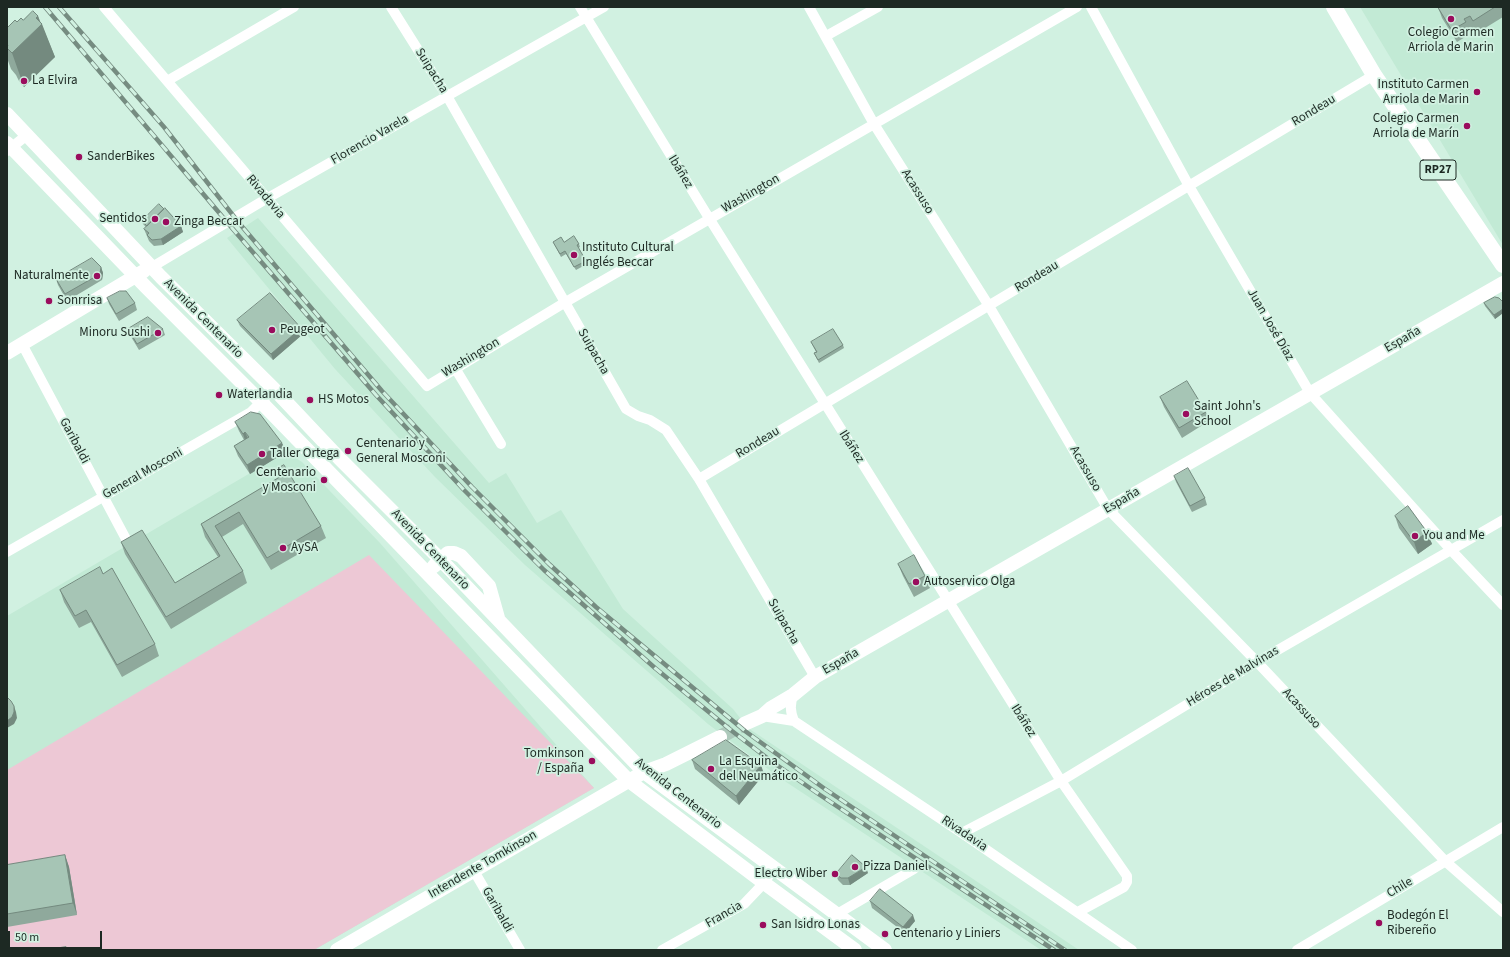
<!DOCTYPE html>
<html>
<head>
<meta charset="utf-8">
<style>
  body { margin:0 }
  #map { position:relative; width:1510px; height:957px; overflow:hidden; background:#d1f1e1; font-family:"Source Sans 3",sans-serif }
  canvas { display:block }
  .frame { position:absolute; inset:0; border:8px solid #1d2923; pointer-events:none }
  .scale { position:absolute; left:8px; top:931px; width:94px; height:18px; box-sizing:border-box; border:2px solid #1d2923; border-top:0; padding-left:5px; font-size:12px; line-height:14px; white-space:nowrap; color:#1d2923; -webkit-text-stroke:3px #d1f1e1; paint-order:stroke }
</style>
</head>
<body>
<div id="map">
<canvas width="1510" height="957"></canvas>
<div class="frame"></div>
<div class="scale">50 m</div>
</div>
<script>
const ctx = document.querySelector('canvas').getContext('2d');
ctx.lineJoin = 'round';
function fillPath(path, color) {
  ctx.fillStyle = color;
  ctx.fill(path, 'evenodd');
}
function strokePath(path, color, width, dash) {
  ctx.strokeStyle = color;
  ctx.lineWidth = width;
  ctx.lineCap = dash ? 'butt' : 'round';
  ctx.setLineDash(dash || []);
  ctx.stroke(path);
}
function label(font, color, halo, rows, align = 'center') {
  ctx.font = font + ' "Source Sans 3",sans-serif';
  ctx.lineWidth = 3.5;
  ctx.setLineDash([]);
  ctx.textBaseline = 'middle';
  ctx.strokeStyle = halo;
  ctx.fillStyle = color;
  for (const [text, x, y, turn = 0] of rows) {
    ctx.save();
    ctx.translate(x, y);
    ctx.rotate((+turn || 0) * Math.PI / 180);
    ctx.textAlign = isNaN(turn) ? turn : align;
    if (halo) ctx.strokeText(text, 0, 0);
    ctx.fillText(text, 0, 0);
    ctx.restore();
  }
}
fillPath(new Path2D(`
  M1360 7H1503V245Z
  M258 218 489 483 506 473 537 523 561 510 623 609 733 709 748 728 1079 950H1041L780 778 708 724 525 565 435 477 335 369 227 238Z
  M286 452 302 462 380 543 594 788 314 950H7V616Z`), '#c2ead5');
fillPath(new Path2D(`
  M369 555 594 788 314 950H7V770Z`), '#edc8d5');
strokePath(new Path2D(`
  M720 737 744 724`), '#adc9bb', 14, [14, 7]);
strokePath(new Path2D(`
  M104 7 427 386 564 303 1077 7
  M391 7 447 96 626 409 638 416 650 420 666 430 699 479 815 677
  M580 7 709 218 1061 781 1127 876V882L1124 887 1078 912
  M809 7 874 124 989 306 1108 509 1257 662 1445 861 1503 912
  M1091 7 1189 186 1310 393 1451 550 1503 605
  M826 36 878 7
  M167 81 294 7
  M7 151 27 135
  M152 267 266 199 604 7
  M22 344 126 539
  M455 368 501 444
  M699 479 1374 75
  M7 552 251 412 274 389
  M793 695C790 705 790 711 794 721
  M762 716 794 721 962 833 1132 950
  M962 833 1061 781 1257 662 1503 520
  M474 871 520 950
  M837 914 914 869
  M662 950 744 904 764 883 775 867
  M1297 950 1503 827`), '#fff', 10);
strokePath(new Path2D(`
  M7 114 161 277 274 389 339 458 441 560 644 772 885 950
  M7 143 146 287 261 402 629 781 764 883 855 950
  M7 353 144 271
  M434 566 448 553H454L461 556 489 586 498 618
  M744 724 762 716 771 708 793 695 815 677 1503 283
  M337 950 644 772 666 764 720 737`), '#fff', 14);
strokePath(new Path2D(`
  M1334 7 1374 75 1503 265`), '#fff', 16);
const rail = new Path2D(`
  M45 7 232 228 376 395 464 490 544 570 655 668 732 731 771 761 820 795 1054 950
  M59 7 164 127 239 223 382 391 472 487 549 564 596 607 745 731 825 789 1065 950`);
strokePath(rail, '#768c81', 4.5);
strokePath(rail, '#d1f1e1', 3, [9]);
fillPath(new Path2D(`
  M1438 7H1503L1502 8 1503 12V17L1477 33 1475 28 1469 31 1470 34 1457 42 1442 18Z
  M38 16 55 57 24 87 19 81 16 75 11 69 7 58V24L8 27 17 22Z
  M142 221 181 226 183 232 163 245 154 246 149 241 144 229 146 227 143 224Z
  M553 242H564L579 244 580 247 578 248 587 264 576 270 566 254 561 257Z
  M101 267 103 273 102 280 67 301 58 285 56 279Z
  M107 298 135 303 137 310 119 321 109 304Z
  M1503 302V313L1495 319 1485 306 1484 303Z
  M237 320 303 334 273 360 240 326Z
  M128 329H163L165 335 139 350 130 335Z
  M811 342 843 345 844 348 819 363 814 353 816 352Z
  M1160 397 1206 412 1209 421 1182 438 1164 407Z
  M235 422 282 443 286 452 250 474 238 456 234 446 244 440 239 431Z
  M279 468 321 526 326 538 271 570 243 524 222 537 243 571 247 583 171 629 125 554 121 542 175 583 218 557 205 537 201 524 282 476Z
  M1174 476 1205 498 1207 505 1192 512 1176 482Z
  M1395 516 1427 532 1432 544 1418 554 1399 528Z
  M898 564 925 576 930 588 914 597 903 576Z
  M103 574 155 644 159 656 122 677 91 622 79 628 64 602 60 590Z
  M692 760 764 774 739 805 695 769Z
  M65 855 69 867 77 915 7 927V865Z
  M868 873 850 885H843L838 880 836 874Z
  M870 901 915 921 905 933 872 908Z`), '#8fa99c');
fillPath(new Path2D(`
  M38 16 41 25 42 24 55 57 24 87 12 53Z
  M181 226 183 232 163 245 161 239Z
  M101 267 103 273 102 280 100 274Z
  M1503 309V313L1495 319 1494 315Z
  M301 328 303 334 273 360 271 354Z
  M245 432 249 441 246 443 243 434Z
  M282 443 286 452 250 474 247 465Z
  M1427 532 1432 544 1418 554 1414 542Z
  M14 706 16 712 17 718 14 724 7 728V721Z
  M761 765 764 774 739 805 736 796Z
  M65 855 69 867 77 915 73 903Z
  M866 867 868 873 850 885 848 878Z
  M913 915 915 921 905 933 903 927Z`), '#748a7f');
const building = new Path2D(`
  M1438 7H1495L1473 21 1470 16 1464 19 1466 22 1452 30Z
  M33 11 38 16 36 18 42 24 12 53 7 48V47L8 46 7 44V28L15 20 17 22 21 18 23 20Z
  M159 204 164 209 147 226 142 221Z
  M165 208 181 226 161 239 152 240 147 235 149 233 144 229Z
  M574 236 579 244 577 245 586 261 574 267 565 251 560 254 553 242 561 237 564 242Z
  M92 258 101 267 100 274 65 294 56 279Z
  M120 291H126L135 303 116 314 107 298Z
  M270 293 301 328 271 354 237 320Z
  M1495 297 1499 298 1503 302V309L1494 315 1484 303Z
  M148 317 163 329 137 344 128 329Z
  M833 329 843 345 818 360 814 353 817 352 811 342Z
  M1187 381 1206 412 1179 428 1160 397Z
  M251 412 260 414 282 443 247 465 234 446 249 437 245 432 243 434 235 422Z
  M284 465 321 526 267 558 239 512 215 526 243 571 166 617 121 542 142 530 175 583 220 556 201 524 283 475 279 468Z
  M1188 468 1205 498 1190 506 1174 476Z
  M1408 506 1427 532 1414 542 1395 516Z
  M914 555 925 576 909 584 898 564Z
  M100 567 103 574 112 568 155 644 117 665 86 610 75 616 60 590Z
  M7 697 11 701 14 706V712L12 717 7 721Z
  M726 740 761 765 736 796 692 760Z
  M65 855 73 903 7 914V865Z
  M852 855 866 867 848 878H841L836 874Z
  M880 889 913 915 903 927 870 901Z
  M66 947V950H45Z`);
fillPath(building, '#a6c5b5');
strokePath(building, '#748a7f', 1);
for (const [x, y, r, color] of [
  [1451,19,4,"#9a0c5d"],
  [24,81,4,"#9a0c5d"],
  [1477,92,4,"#9a0c5d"],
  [1467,126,4,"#9a0c5d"],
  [79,157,4,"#9a0c5d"],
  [155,219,4,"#9a0c5d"],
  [166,222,4,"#9a0c5d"],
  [574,255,4,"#9a0c5d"],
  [97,276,4,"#9a0c5d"],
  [49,301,4,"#9a0c5d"],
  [272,330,4,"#9a0c5d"],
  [158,333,4,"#9a0c5d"],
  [219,395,4,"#9a0c5d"],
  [310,400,4,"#9a0c5d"],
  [1186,414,4,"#9a0c5d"],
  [348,451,4,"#9a0c5d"],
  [262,454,4,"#9a0c5d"],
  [324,480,4,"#9a0c5d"],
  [1415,536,4,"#9a0c5d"],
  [283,548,4,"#9a0c5d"],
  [916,582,4,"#9a0c5d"],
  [592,761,4,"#9a0c5d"],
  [711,769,4,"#9a0c5d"],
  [855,867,4,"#9a0c5d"],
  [835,874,4,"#9a0c5d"],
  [1379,923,4,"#9a0c5d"],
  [763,925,4,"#9a0c5d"],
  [885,934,4,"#9a0c5d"]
]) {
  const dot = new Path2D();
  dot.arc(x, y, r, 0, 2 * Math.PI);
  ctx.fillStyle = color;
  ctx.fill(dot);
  strokePath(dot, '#d1f1e1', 1.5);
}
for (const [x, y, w] of [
  [1438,170,36]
]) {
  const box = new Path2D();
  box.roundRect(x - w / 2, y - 10, w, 20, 3);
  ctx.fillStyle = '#d1f1e1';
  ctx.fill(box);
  strokePath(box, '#1d2923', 1);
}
label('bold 12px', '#1d2923', null, [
  ["RP27",1438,170]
]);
label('13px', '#1d2923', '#d1f1e1', [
  ["Colegio Carmen",1451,33,"center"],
  ["Arriola de Marin",1451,48,"center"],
  ["La Elvira",32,81],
  ["Instituto Carmen",1469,85,"right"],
  ["Arriola de Marin",1469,100,"right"],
  ["Colegio Carmen",1459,119,"right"],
  ["Arriola de Marín",1459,134,"right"],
  ["SanderBikes",87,157],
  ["Sentidos",147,219,"right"],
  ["Zinga Beccar",174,222],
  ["Instituto Cultural",582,248],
  ["Inglés Beccar",582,263],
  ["Naturalmente",89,276,"right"],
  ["Sonrrisa",57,301],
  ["Peugeot",280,330],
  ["Minoru Sushi",150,333,"right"],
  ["Waterlandia",227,395],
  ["HS Motos",318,400],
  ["Saint John's",1194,407],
  ["School",1194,422],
  ["Centenario y",356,444],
  ["General Mosconi",356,459],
  ["Taller Ortega",270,454],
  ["Centenario",316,473,"right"],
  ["y Mosconi",316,488,"right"],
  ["You and Me",1423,536],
  ["AySA",291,548],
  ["Autoservico Olga",924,582],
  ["Tomkinson",584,754,"right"],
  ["/ España",584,769,"right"],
  ["La Esquina",719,762],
  ["del Neumático",719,777],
  ["Pizza Daniel",863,867],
  ["Electro Wiber",827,874,"right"],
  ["Bodegón El",1387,916],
  ["Ribereño",1387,931],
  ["San Isidro Lonas",771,925],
  ["Centenario y Liniers",893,934]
], 'left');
label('13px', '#1d2923', '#d1f1e1', [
  ["Suipacha",431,71,58],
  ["Rondeau",1314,111,-31],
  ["Florencio Varela",370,140,-30],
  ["Ibáñez",680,172,59],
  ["Acassuso",917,192,58],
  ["Washington",751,194,-30],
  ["Rivadavia",265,197,50],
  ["Rondeau",1037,277,-31],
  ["Avenida Centenario",203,319,45],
  ["Juan José Díaz",1270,325,60],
  ["España",1403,340,-30],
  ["Suipacha",593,352,60],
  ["Washington",471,358,-31],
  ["Garibaldi",74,441,62],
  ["Rondeau",758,443,-31],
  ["Ibáñez",851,447,58],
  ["Acassuso",1085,469,60],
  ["General Mosconi",143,474,-30],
  ["España",1122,501,-30],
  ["Avenida Centenario",430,550,46],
  ["Suipacha",783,622,60],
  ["España",841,662,-30],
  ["Héroes de Malvinas",1233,677,-31],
  ["Acassuso",1301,709,47],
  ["Ibáñez",1023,721,58],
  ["Avenida Centenario",678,794,38],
  ["Rivadavia",964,834,34],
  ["Intendente Tomkinson",483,865,-30],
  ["Chile",1400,888,-31],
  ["Garibaldi",497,910,60],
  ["Francia",724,915,-30]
]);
</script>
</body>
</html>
